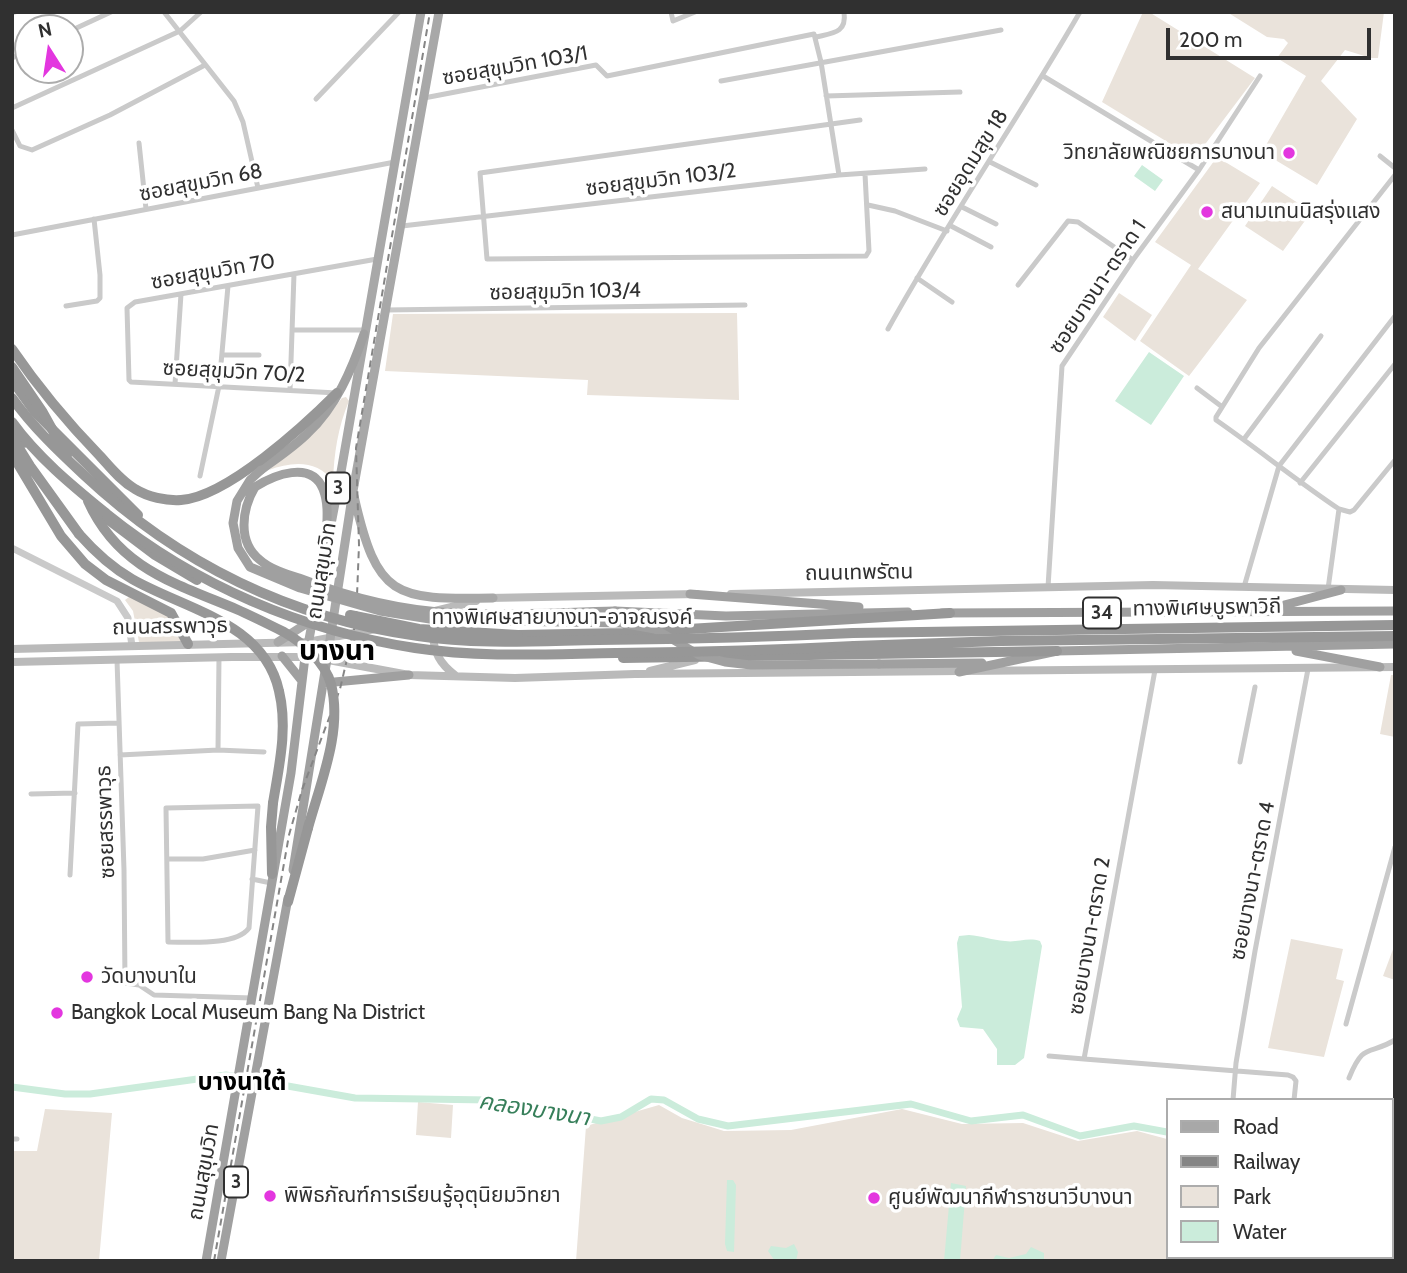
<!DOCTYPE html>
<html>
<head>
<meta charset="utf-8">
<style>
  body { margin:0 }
  #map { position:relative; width:1407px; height:1273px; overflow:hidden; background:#fff; font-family:Cabin,sans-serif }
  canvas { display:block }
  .frame { position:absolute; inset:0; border:14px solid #303030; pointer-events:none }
  .legend { position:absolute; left:1166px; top:1098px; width:228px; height:161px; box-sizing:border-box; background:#fff; border:2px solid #acacac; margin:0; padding:9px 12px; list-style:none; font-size:21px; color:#303030 }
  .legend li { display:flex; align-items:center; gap:14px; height:35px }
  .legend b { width:35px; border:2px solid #acacac }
  .north { position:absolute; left:14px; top:14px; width:70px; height:70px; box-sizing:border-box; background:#fff; border:2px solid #acacac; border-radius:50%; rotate:348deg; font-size:19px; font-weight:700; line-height:28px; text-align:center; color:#303030 }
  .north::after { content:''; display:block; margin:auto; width:24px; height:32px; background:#e336df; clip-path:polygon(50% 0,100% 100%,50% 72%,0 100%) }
  .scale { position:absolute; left:1166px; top:28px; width:205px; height:32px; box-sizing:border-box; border:4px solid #303030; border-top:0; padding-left:9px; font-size:21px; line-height:24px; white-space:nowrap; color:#303030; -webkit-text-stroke:5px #fff; paint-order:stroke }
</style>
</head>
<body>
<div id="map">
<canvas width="1407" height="1273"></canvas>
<div class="frame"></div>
<ul class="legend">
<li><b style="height:9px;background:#a8a8a8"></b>Road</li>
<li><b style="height:9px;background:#858585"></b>Railway</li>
<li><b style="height:19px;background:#eae3db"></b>Park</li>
<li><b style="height:19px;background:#cbecdb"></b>Water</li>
</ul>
<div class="north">N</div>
<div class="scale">200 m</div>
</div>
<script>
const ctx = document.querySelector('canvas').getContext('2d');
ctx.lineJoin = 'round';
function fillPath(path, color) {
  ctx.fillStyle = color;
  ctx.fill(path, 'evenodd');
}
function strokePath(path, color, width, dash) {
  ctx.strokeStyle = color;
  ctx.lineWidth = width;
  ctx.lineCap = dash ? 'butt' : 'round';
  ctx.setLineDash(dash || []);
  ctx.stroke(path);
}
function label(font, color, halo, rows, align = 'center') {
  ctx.font = font + ' Cabin,"Noto Sans Thai",sans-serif';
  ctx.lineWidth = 7;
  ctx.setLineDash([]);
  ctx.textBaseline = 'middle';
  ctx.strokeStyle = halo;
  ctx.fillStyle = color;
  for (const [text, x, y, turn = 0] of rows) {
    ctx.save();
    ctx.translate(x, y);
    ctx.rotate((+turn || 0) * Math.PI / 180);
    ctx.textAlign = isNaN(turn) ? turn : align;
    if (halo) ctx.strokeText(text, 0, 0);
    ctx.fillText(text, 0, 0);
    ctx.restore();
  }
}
fillPath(new Path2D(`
  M1143 12H1149L1255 78 1197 155 1192 157 1102 102Z
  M1227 12H1384L1378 58H1371L1345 50 1321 81 1357 119 1317 185 1262 152 1306 76 1277 58 1288 43 1284 39 1267 37Z
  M1217 157 1260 183 1198 269 1247 300 1189 376 1140 341 1191 265 1155 242Z
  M1272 186 1301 205 1306 200 1315 207 1283 251 1245 226Z
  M1119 293 1152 315 1135 341 1103 317Z
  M737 313 739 400 587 395 588 380 385 371 393 314Z
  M346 397 349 401C338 427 334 453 333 482 318 459 291 462 269 470L321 425 342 398Z
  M129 597 152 605 174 619 182 642H139L133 611 125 600Z
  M1391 675H1395V737L1380 734Z
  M1291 939 1343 949 1336 979 1344 981 1324 1057 1268 1048Z
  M1395 944V980L1383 976Z
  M418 1102 453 1105 451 1138 416 1135Z
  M659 1105 682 1118 724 1131 791 1130 902 1109 962 1124 1023 1123 1078 1141 1137 1131 1167 1139V1261H576L586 1126Z
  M45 1109 112 1113 99 1261H12V1151H37Z
  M1395 1171V1261H1332L1333 1257H1391V1172Z`), '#eae3db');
fillPath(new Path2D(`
  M1142 165 1163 180 1155 191 1134 176Z
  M1149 352 1184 376 1151 425 1115 401Z
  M969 935C982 936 992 940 1005 941 1017 943 1027 937 1040 941L1042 946 1024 1058 1015 1065H997V1049L983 1029 960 1027 957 1019 962 1007 957 943 959 936Z
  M727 1180H733L736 1185 734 1252 727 1251 725 1244Z
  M951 1183 966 1186 960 1261H944Z
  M794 1244 798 1252 796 1261H775L768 1251 771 1246 786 1248Z
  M1031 1247 1044 1253V1261H992L996 1255 1009 1258 1026 1254Z`), '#cbecdb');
strokePath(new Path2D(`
  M12 1087 65 1094H90L226 1075 355 1098 490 1100 601 1121 621 1117 651 1099 664 1100 698 1119 728 1126 911 1104 971 1121 1023 1115 1080 1136 1134 1126 1167 1132
  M1391 1162 1395 1152`), '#cbecdb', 7);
strokePath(new Path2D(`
  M164 12 234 101 243 122 258 188
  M671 12 673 21 695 12
  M12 13 15 12
  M70 31 111 12
  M816 37C833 33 847 33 844 12
  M12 58 28 51
  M1043 76 1199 170
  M721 81 1001 30
  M826 96 960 92
  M424 98 596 65 607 76 814 34 821 62 839 175
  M316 99 399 12
  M12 108 180 31 201 12
  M860 120 480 173 487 259 866 256 869 251 865 174
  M12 130 20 146 32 150 110 115 205 65
  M139 143 146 209
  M1380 156 1395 168
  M990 162 1036 185
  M868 205 895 211 947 231
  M962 207 996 224
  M402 226 839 175 925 169
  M951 226 991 247
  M12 235 395 162
  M917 278 952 302
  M1018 285 1068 221 1078 222 1133 260
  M66 306 97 301 100 298V275L94 219
  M386 310 745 305
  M888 329C948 221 1018 119 1080 12
  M292 330H364
  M222 355H259
  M175 384 181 294
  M1197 388 1221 406
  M290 390 294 274
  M337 393 131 382 129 380 127 308 135 302 377 259
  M1244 439 1321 336
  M200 476 219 386 228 286
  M1300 483 1395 364
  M1339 509C1297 481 1258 449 1216 420V417L1259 348 1395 175
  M1048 587 1062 366 1133 260 1199 170 1260 76
  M1244 587 1279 466 1395 316
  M1328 589 1339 509 1350 512 1354 510 1395 460
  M117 660 124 870 125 983 139 985 154 995 252 998
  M1155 670 1084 1059 1288 1075 1293 1077 1296 1081 1294 1100
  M218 750 219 657
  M120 755 218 750 264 752
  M1240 762 1255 687
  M31 794 75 793
  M258 806 249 928C236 946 190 942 168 942L166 808Z
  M167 859H203L255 850
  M70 875 78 724 119 723
  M252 879 271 883
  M1346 1024 1395 847
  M1049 1056 1084 1059
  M1349 1078C1364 1041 1369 1056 1395 1040
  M1233 1100 1236 1063 1255 951 1308 669
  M12 1139H17
  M1210 1261V1257
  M1300 1261 1301 1257`), '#cacaca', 5);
strokePath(new Path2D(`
  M12 548 117 601 128 618 132 646`), '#cacaca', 7);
strokePath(new Path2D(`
  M731 594 1153 585 1395 590
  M489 598 697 594
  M435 611 476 601
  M433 632C433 652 440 664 456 676
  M12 649 308 642 375 629
  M323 659 409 675 515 678 635 674 1395 667
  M12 662 232 657H310
  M650 671 695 660`), '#bababa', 8);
strokePath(new Path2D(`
  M354 496C377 598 394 600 493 598
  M278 642 312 620
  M306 655 341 472 421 12
  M327 659 353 491 439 12`), '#a8a8a8', 9);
strokePath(new Path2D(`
  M261 470C277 458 294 447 308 433 336 407 352 369 364 334
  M255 487C274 475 311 460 323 489 330 506 326 527 326 545
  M690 594 859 607
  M1269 609 1341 590
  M615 611 726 616 908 612
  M942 613 1395 611
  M1296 651 1380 667
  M282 656 302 681
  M879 664 982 663
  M959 672 1057 651 1395 644
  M324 683 409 675
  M293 870 327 659
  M206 1261 291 773 305 657
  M221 1261 288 898`), '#a0a0a0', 9);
strokePath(new Path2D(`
  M12 349C38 387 68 423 100 456 111 468 121 481 135 489 148 497 166 501 181 500 227 497 305 425 337 393
  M12 380 35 412 138 515
  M12 431 24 443
  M12 437 30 466 79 534
  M12 454 61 536 85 564 106 580 171 613 188 644
  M102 515 155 555 197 580
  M853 633 1395 625
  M518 635 623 633 950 613
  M854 646 1001 641 1395 636
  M623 658 1057 651
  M272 874 271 827 273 803
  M288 902 308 828`), '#979797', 10);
strokePath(new Path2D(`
  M214 1261 289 835 302 790 340 689 356 621 359 545 356 448 430 12`), '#858585', 2, [7, 5]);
strokePath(new Path2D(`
  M261 470 250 480 237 501 233 523 238 548 250 567 300 588 380 611 436 620 621 623 655 629 699 655 725 662 751 665 879 664
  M255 487C242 509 237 542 260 560 270 569 286 574 299 578 348 597 402 611 455 613 508 616 562 612 615 611`), '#a0a0a0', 9);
strokePath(new Path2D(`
  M12 367 42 411 67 456
  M12 398C33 427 58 451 84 475 178 563 290 618 418 636 477 645 538 641 598 640 683 639 768 637 853 633
  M12 422C38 458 74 487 107 514 195 585 303 631 415 648 481 658 549 654 616 653 695 652 775 650 854 646
  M88 501C118 568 174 583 236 609 252 616 268 624 284 632 303 643 325 662 331 684 343 731 320 784 308 828
  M79 534C94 551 111 567 132 579 184 609 264 622 279 691 288 728 279 766 273 803
  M350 615 419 629 518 635`), '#979797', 10);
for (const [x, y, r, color] of [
  [1289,153,7,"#e336df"],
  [1207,212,7,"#e336df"],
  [87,977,7,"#e336df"],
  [57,1013,7,"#e336df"],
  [270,1196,7,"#e336df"],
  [874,1198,7,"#e336df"]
]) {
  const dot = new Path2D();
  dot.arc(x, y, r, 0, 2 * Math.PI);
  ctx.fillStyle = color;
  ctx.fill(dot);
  strokePath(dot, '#fff', 2.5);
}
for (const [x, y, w] of [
  [338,488,24],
  [1102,613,38],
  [236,1182,24]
]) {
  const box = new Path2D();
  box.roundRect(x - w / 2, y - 15.5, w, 31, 5);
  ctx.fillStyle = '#fff';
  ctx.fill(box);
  strokePath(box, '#303030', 2);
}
label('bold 19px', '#303030', null, [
  ["3",338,488],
  ["34",1102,613],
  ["3",236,1182]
]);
label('21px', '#303030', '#fff', [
  ["ซอยสุขุมวิท 103/1",515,66,-10],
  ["ซอยอุดมสุข 18",971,163,-58],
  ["ซอยสุขุมวิท 103/2",661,180,-7],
  ["ซอยสุขุมวิท 68",201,183,-11],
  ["ซอยสุขุมวิท 70",213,272,-10],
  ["ซอยบางนา-ตราด 1",1098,287,-56],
  ["ซอยสุขุมวิท 103/4",565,292,-1],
  ["ซอยสุขุมวิท 70/2",234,372,3],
  ["ถนนสุขุมวิท",322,571,-81],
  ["ถนนเทพรัตน",859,573,-1],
  ["ทางพิเศษบูรพาวิถี",1207,608,-1],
  ["ทางพิเศษสายบางนา-อาจณรงค์",562,618],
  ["ถนนสรรพาวุธ",170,627,-1],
  ["ซอยสรรพาวุธ",106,822,-92],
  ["ซอยบางนา-ตราด 4",1253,881,-79],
  ["ซอยบางนา-ตราด 2",1090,936,-80],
  ["ถนนสุขุมวิท",204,1172,-80]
]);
label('21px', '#303030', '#fff', [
  ["วิทยาลัยพณิชยการบางนา",1275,153,"right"],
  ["สนามเทนนิสรุ่งแสง",1221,212],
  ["วัดบางนาใน",101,977],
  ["Bangkok Local Museum Bang Na District",71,1013],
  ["พิพิธภัณฑ์การเรียนรู้อุตุนิยมวิทยา",284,1196],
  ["ศูนย์พัฒนากีฬาราชนาวีบางนา",888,1198]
], 'left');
label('italic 23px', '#377f5a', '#fff', [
  ["คลองบางนา",534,1110,9]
]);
label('bold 24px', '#000', '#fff', [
  ["บางนาใต้",242,1083]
]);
label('bold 28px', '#000', '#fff', [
  ["บางนา",337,652]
]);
</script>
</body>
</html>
